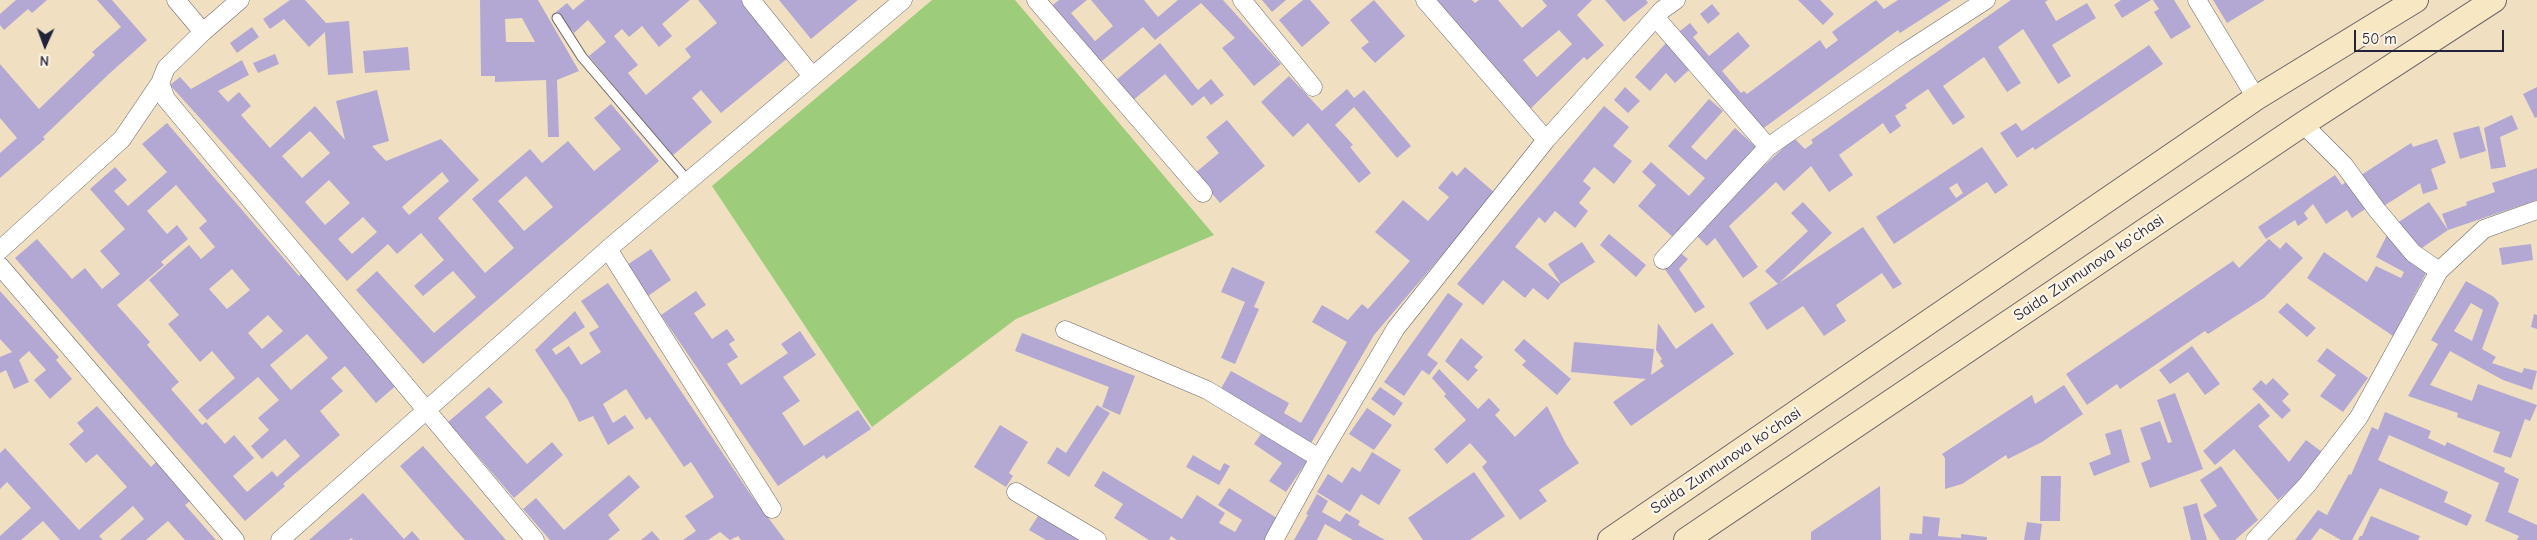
<!DOCTYPE html>
<html>
<head>
<meta charset="utf-8">
<style>
  body { margin:0 }
  #map { position:relative; width:2537px; height:540px; overflow:hidden; background:#f0e0c1; font-family:"Comic Neue",sans-serif }
  canvas { display:block }
  .north { position:absolute; left:20px; top:20px; width:50px; height:50px; -webkit-text-stroke:4px #fcf5e5; paint-order:stroke; rotate:182deg; font-size:14px; font-weight:700; line-height:20px; text-align:center; color:#22223b }
  .north::after { content:''; display:block; margin:auto; width:18px; height:22px; background:#22223b; clip-path:polygon(50% 0,100% 100%,50% 72%,0 100%) }
  .scale { position:absolute; left:2354px; top:30px; width:150px; height:22px; box-sizing:border-box; border:2px solid #22223b; border-top:0; padding-left:6px; font-size:15px; line-height:18px; white-space:nowrap; color:#22223b; -webkit-text-stroke:4px #fcf5e5; paint-order:stroke }
</style>
</head>
<body>
<div id="map">
<canvas width="2537" height="540"></canvas>
<div class="north">N</div>
<div class="scale">50 m</div>
</div>
<script>
const ctx = document.querySelector('canvas').getContext('2d');
ctx.lineJoin = 'round';
function fillPath(path, color) {
  ctx.fillStyle = color;
  ctx.fill(path, 'evenodd');
}
function strokePath(path, color, width, dash) {
  ctx.strokeStyle = color;
  ctx.lineWidth = width;
  ctx.lineCap = dash ? 'butt' : 'round';
  ctx.setLineDash(dash || []);
  ctx.stroke(path);
}
function label(font, color, halo, rows, align = 'center') {
  ctx.font = font + ' "Comic Neue",sans-serif';
  ctx.lineWidth = 5;
  ctx.setLineDash([]);
  ctx.textBaseline = 'middle';
  ctx.strokeStyle = halo;
  ctx.fillStyle = color;
  for (const [text, x, y, turn = 0] of rows) {
    ctx.save();
    ctx.translate(x, y);
    ctx.rotate((+turn || 0) * Math.PI / 180);
    ctx.textAlign = isNaN(turn) ? turn : align;
    if (halo) ctx.strokeText(text, 0, 0);
    ctx.fillText(text, 0, 0);
    ctx.restore();
  }
}
fillPath(new Path2D(`
  M932 0H1015L1214 235 1016 319 872 427 712 186Z`), '#9dcc7a');
fillPath(new Path2D(`
  M16 0H47L32 13 28 9 4 30 0 25V14Z
  M97 0H112L147 40 110 73 43 137 45 139 0 178V153L17 138 0 118V64L39 109 95 55 92 52 121 27Z
  M290 0H305L326 23 349 21 353 73 328 75 325 32 309 47 284 19 270 29 263 19Z
  M480 0H538L579 71 557 80 559 137H548L546 80 495 82V76H481ZM522 18 535 42H506L505 19Z
  M585 0H690L662 24 672 36 659 47 642 26 629 37 622 29 614 36 638 65 628 73 646 95 691 57 685 49 717 23 698 0H741L789 57 721 113 701 90 692 98 712 122 672 156 589 56 606 42 588 20 574 33 556 12 567 3 573 10Z
  M779 0H858L811 39Z
  M1059 0H1087L1071 13 1095 41 1113 26 1091 0H1144L1158 17 1178 0H1223L1281 64 1254 86 1222 48 1235 38 1201 3 1155 40 1143 27 1096 66 1049 8Z
  M1262 0H1286L1272 12Z
  M1303 0H1310L1330 23 1302 47 1279 20Z
  M1374 0 1405 36 1375 63 1361 48 1369 42 1350 20Z
  M1436 0H1472L1475 3 1479 0H1498L1522 28 1547 6 1542 0H1592L1577 15 1604 45 1587 60 1584 57 1529 110ZM1559 30 1572 44 1537 77 1523 60Z
  M1605 0H1646L1648 3 1624 22Z
  M1798 0H1820L1834 14 1823 25Z
  M1876 0 1884 9 1898 0H1951L1900 33 1898 30 1761 130 1675 35 1690 23 1698 33 1693 37 1709 56 1738 32 1750 46 1722 71 1741 93 1744 91 1747 94 1820 40 1826 49 1838 40 1832 32Z
  M2011 0H2048L2045 2 2056 21 2087 3 2096 18 2052 45 2071 76 2058 84 2023 29 1998 47 2021 83 2007 92 1984 57 1943 86 1965 117 1953 125 1928 89 1905 105 1907 108 1895 116 1901 126 1890 134 1883 123 1839 155 1853 175 1829 192 1811 166 1784 191 1776 182 1729 226 1758 267 1743 278 1715 238 1707 246 1693 232 1794 138 1805 149 1813 143 1811 140Z
  M2121 0H2151L2122 18 2114 5Z
  M2153 0H2174L2191 27 2171 39 2154 12 2159 9Z
  M2213 0H2265L2227 23Z
  M1712 4 1720 14 1708 24 1700 14Z
  M252 27 259 37 237 53 230 43Z
  M1160 43 1198 90 1211 79 1224 95 1211 105 1204 96 1192 106 1165 74 1132 101 1115 81Z
  M1666 43 1690 69 1675 83 1666 73 1650 91 1635 77Z
  M2149 45 2163 64 2035 150 2033 147 2017 158 2000 133 2016 123 2022 131Z
  M408 47 410 70 365 73 363 51Z
  M275 54 279 64 258 73 253 63Z
  M242 60 249 75 218 91 228 102 239 92 251 106 241 115 270 148 315 106 345 140 336 101 377 90 389 141 372 146 386 161 441 139 479 180 438 218 485 273 514 248 472 199 530 149 542 163 568 141 594 171 621 149 594 118 611 104 659 161 423 364 356 290 377 271 434 333 476 297 453 271 423 296 414 286 444 260 421 233 397 254 388 244 347 281 170 85 180 77 191 89ZM310 131 330 153 302 178 282 156ZM442 172 449 181 409 215 402 207ZM526 176 553 207 524 231 498 201ZM329 180 350 203 325 225 305 202ZM363 217 377 232 352 254 338 239Z
  M1289 76 1322 111 1347 89 1354 98 1364 90 1411 146 1397 158 1354 107 1335 125 1353 145 1350 147 1371 173 1359 183 1308 123 1293 137 1261 102Z
  M1625 87 1640 101 1628 113 1614 100Z
  M2537 87V117L2535 118 2523 94Z
  M1709 99 1723 111 1691 147 1706 160 1735 128 1756 147 1675 239 1638 206 1656 185 1642 172 1651 162 1689 196 1705 178 1668 146Z
  M1604 106 1629 127 1613 146 1632 161 1614 184 1594 167 1583 181 1591 188 1579 203 1588 211 1575 228 1555 211 1545 223 1539 217 1515 247 1561 284 1548 264 1582 242 1595 262 1561 284 1548 300 1533 288 1525 298 1503 280 1483 305 1457 284Z
  M2512 115 2518 129 2500 137 2506 167 2491 169 2484 128Z
  M1227 120 1265 166 1220 203 1195 173 1219 153 1206 137Z
  M167 123 299 276 303 273 399 383 376 403 345 366 331 378 343 391 320 411 340 435 283 484 285 486 245 521 15 258 37 239 72 279 85 268 102 289 120 274 100 251 125 229 90 189 115 167 127 180 114 191 128 206 167 172 142 144ZM176 185 207 221 199 228 215 247 201 259 189 245 149 280 179 315 168 324 200 362 212 351 235 378 198 410 207 420 258 377 279 400 258 418 269 430 251 446 262 459 285 439 300 456 277 477 272 471 247 492 233 476 254 458 234 435 225 444 206 422 202 425 171 389 179 382 147 345 150 342 117 305 164 265 161 262 188 239 177 225 167 234 147 211ZM232 269 250 290 227 309 209 289ZM268 315 283 331 262 349 248 333ZM307 334 328 358 291 390 270 365Z
  M2479 126 2486 151 2460 159 2453 133Z
  M2437 139 2446 163 2431 169 2438 189 2423 194 2420 183 2379 209 2358 177 2411 143 2413 147Z
  M1982 147 2008 185 1995 194 1987 182 1894 244 1876 217ZM1957 183 1963 193 1956 198 1949 188Z
  M1465 167 1495 193 1374 335 1310 445 1219 392 1231 371 1289 403 1284 413 1301 423 1347 342 1312 322 1322 305 1348 320 1362 304 1368 309 1410 261 1375 232 1403 200 1428 221 1449 197 1438 188 1452 171 1457 176Z
  M2537 168V200L2448 230 2416 252 2397 223 2429 202 2448 230 2442 214 2467 205 2466 202 2495 192 2492 183Z
  M2335 175 2342 185 2350 179 2368 207 2352 218 2347 210 2326 224 2313 204 2304 213 2308 219 2298 226 2295 220 2266 239 2258 227Z
  M1803 202 1832 233 1778 284 1765 271 1808 231 1791 213Z
  M1863 227 1902 284 1893 289 1882 273 1836 305 1846 321 1824 336 1803 306 1767 330 1749 303Z
  M2389 231 2419 261 2426 273 2393 336 2307 278 2324 252 2367 282 2376 266 2401 278 2404 272 2376 257Z
  M1609 234 1646 265 1636 277 1600 245Z
  M2269 239 2280 249 2286 242 2303 258 2264 298 2208 334 2205 331 2120 389 2117 384 2087 405 2066 374 2233 261 2239 268Z
  M2531 244 2533 260 2502 265 2499 248Z
  M651 249 671 280 648 296 627 265Z
  M1679 252 1688 259 1679 269 1705 307 1695 313 1664 268Z
  M1232 267 1265 282 1254 307 1259 309 1235 364 1221 358 1245 302 1221 292Z
  M2466 281 2494 297 2499 303 2482 349 2496 357 2492 363 2522 373 2524 368 2537 371 2532 390 2503 380 2450 351 2430 385 2472 401 2478 384 2537 405 2530 421 2525 419 2511 458 2493 452 2500 432 2457 417 2458 413 2408 396 2438 344 2431 340ZM2471 303 2483 310 2472 341 2454 331Z
  M608 283 751 495 785 540H741L738 536 730 540 720 532 708 540H683L696 531 685 516 714 497 691 462 684 467 650 417 646 420 626 389 603 404 613 423 625 415 634 428 608 445 593 416 579 422 568 400 535 350 575 311 585 327 552 349 556 355 569 346 581 365 601 352 589 333 599 327 581 301Z
  M0 291 59 357 56 360 72 379 50 399 34 380 46 370 29 351 19 360 29 382 14 389 6 370 0 373V357L12 352 0 339Z
  M696 291 706 305 694 313 712 339 727 329 735 340 729 344 738 357 727 364 741 385 788 353 781 344 800 331 816 355 783 377 800 401 782 413 804 446 858 410 871 429 826 459 824 455 778 486 661 315Z
  M1448 293 1463 304 1427 355 1438 363 1429 375 1422 370 1404 396 1384 382Z
  M2287 303 2316 328 2307 337 2278 312Z
  M2534 314 2537 315V329L2531 327Z
  M1658 323 1676 349 1712 323 1734 354 1631 426 1613 402 1646 379 1571 372 1574 342 1654 349 1651 375 1664 366 1660 361 1662 359 1656 350Z
  M1022 333 1135 376 1120 415 1102 407 1109 387 1015 351Z
  M1461 338 1483 357 1474 367 1478 370 1468 381 1445 361Z
  M1524 339 1571 379 1557 395 1522 365 1526 361 1514 350Z
  M2192 346 2220 384 2205 395 2188 372 2170 384 2159 370Z
  M2327 348 2368 378 2343 412 2320 396 2336 375 2317 361Z
  M1439 369 1478 409 1489 398 1500 410 1495 415 1515 437 1547 406 1566 444 1579 463 1539 490 1547 501 1520 520 1482 467 1487 462 1470 443 1447 464 1434 449 1466 420 1444 396 1446 394 1432 378Z
  M2273 378 2289 394 2282 401 2291 410 2282 419 2252 389 2261 380 2266 385Z
  M2064 385 2083 414 2042 442 2008 459 2006 455 1962 484 1945 489V458L1942 454 2032 395 2035 404Z
  M489 387 503 402 485 417 527 464 552 442 563 455 514 498 448 422Z
  M1380 387 1403 403 1394 416 1371 399Z
  M2175 393 2203 469 2150 488 2141 463 2151 459 2140 428 2160 421 2168 443 2172 442 2157 400Z
  M2259 403 2270 416 2258 426 2289 462 2306 440 2322 452 2293 487 2278 500 2234 449 2215 465 2203 451Z
  M1097 405 1110 413 1069 477 1047 463 1057 447 1066 453Z
  M97 406 151 467 156 462 190 501 185 505 216 540H185L168 521 146 540H120L144 519 133 506 99 536 103 540H60L43 521 21 540H0V536L31 508 7 482 0 489V453L5 448 79 530 127 487 97 454 86 463 69 444 84 431 77 423Z
  M1367 408 1392 425 1374 450 1349 434Z
  M2385 412 2431 431 2428 438 2445 446 2447 442 2505 468 2504 472 2519 479 2508 512 2537 525V540H2517L2519 536 2485 521 2499 483 2389 435 2378 460 2448 492 2444 502 2472 515 2467 526 2380 488 2352 540H2341L2320 528 2311 540H2295L2318 510 2327 515 2349 474 2351 475 2372 427 2378 430Z
  M1000 425 1028 442 1009 473 1013 476 1006 487 974 467Z
  M2121 429 2130 462 2094 476 2089 463 2111 454 2105 434Z
  M1263 431 1307 461 1286 492 1269 481 1282 463 1254 444Z
  M423 446 478 508 506 540H465L455 529 400 466Z
  M1372 452 1401 470 1379 505 1361 494 1350 512 1317 492 1328 474 1342 483 1352 467 1360 472Z
  M1193 455 1220 471 1224 463 1230 466 1219 485 1186 467Z
  M2221 466 2258 520 2235 540H2220L2203 515 2217 506 2200 480Z
  M1103 471 1182 519 1197 495 1225 513 1219 523 1235 532 1242 520 1218 505 1229 488 1280 520 1267 540H1177L1171 536 1169 540H1149L1114 518 1123 504 1094 486Z
  M1474 472 1505 516 1470 540H1423L1408 518Z
  M629 475 640 487 608 515 620 530 608 540H550L523 509 536 498 564 530Z
  M2041 476H2061L2060 521H2040Z
  M1880 486 1881 540H1811V532Z
  M363 493 404 539 412 531 420 540H353L351 538 349 540H309Z
  M1317 494 1328 501 1322 512 1340 522 1346 513 1360 521 1358 525 1385 540H1353L1325 524 1317 540H1294L1308 515 1306 514Z
  M2197 503 2207 540H2191L2183 507Z
  M1040 513 1086 540H1046L1029 530Z
  M1923 516 1940 518 1938 536 1961 538V534L1987 537V540H1909L1910 533 1922 534Z
  M2371 516 2420 536 2418 540H2358L2360 536H2362Z
  M2027 522 2042 524 2040 540H2024Z
  M652 531 660 540H641Z`), '#b3a8d3');
const lane = new Path2D(`
  M557 18 582 57 688 181`);
const street = new Path2D(`
  M176 0 203 32 240 0
  M751 0 812 76
  M1036 0 1203 193
  M1242 0 1313 87
  M1425 0 1546 140
  M2197 0 2256 98
  M1656 18 1768 147
  M203 32 166 68 160 83 166 99 535 540
  M2303 124 2344 165 2377 210 2413 253 2439 271
  M608 249 772 509
  M0 250 122 139 160 83
  M1663 260 1768 147 1904 53 1986 0
  M0 266 235 540
  M1065 330 1207 390 1319 458
  M1016 492 1097 540
  M280 540 608 249 903 0
  M1274 540 1319 458 1396 328 1546 140 1662 10 1676 0
  M2255 540 2307 485 2359 417 2439 271 2484 229 2537 210`);
const secondary = new Path2D(`
  M1610 540 2256 98 2416 0
  M1686 540 2303 124 2494 0`);
strokePath(lane, '#6a646a', 11);
strokePath(street, '#6a646a', 19);
strokePath(secondary, '#6a646a', 26);
strokePath(lane, '#fff', 9);
strokePath(street, '#fff', 18);
strokePath(secondary, '#f7e8c3', 24);
label('16px', '#22223b', '#fcf5e5', [
  ["Saida Zunnunova ko'chasi",2089,268,-34],
  ["Saida Zunnunova ko'chasi",1726,461,-34]
]);
</script>
</body>
</html>
